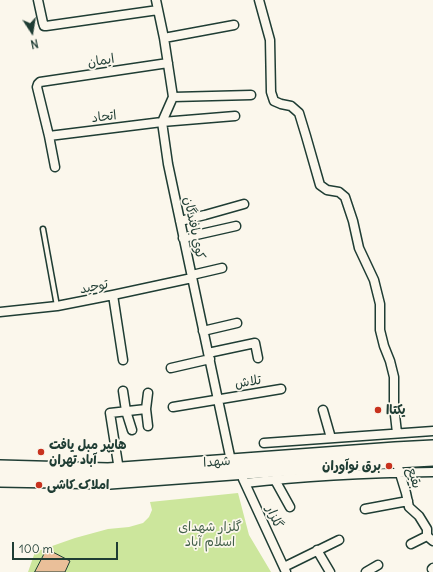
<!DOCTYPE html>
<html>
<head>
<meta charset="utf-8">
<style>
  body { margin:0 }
  #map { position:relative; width:433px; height:572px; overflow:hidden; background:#fbf7ec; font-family:Delius,sans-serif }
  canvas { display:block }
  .north { position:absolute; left:12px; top:12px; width:40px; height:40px; -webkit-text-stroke:3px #fbf7ec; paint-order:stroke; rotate:168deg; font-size:11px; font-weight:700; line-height:16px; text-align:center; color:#1f3d34 }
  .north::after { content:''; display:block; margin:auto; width:14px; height:18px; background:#1f3d34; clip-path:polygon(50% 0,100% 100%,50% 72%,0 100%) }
  .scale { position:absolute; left:12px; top:542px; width:106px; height:18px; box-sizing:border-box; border:2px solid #1f3d34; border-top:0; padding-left:5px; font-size:12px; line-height:14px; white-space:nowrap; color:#1f3d34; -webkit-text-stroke:3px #fbf7ec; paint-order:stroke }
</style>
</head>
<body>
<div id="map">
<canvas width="433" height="572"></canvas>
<div class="north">N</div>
<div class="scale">100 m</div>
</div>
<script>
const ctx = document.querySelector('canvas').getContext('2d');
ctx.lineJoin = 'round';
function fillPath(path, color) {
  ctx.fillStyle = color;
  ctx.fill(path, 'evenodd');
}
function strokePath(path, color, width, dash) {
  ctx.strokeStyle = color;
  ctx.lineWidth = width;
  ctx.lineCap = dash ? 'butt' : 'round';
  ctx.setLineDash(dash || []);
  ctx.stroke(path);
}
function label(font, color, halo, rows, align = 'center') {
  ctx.font = font + ' Delius,"Playpen Sans Arabic",sans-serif';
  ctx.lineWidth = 3.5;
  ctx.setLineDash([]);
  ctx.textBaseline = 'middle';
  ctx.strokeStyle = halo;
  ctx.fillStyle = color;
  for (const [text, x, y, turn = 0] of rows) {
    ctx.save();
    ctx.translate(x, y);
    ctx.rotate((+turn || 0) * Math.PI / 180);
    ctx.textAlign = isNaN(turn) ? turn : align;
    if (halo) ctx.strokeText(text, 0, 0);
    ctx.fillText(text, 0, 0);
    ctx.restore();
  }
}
fillPath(new Path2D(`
  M238 493 249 535 271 572H28L35 552 75 538 108 529 129 527 143 523 149 517 152 510 150 502Z`), '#cce69c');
const building = new Path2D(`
  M47 549 70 561 65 572H35Z`);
fillPath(building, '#eabf99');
strokePath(building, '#1f3d34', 1);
const lane = new Path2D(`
  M43 229 57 306`);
const street = new Path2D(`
  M38 0 43 23 44 26H46L158 10
  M156 0 164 38 173 97 162 122 168 164 231 461
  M259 0 270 40 271 92 274 101 281 104 291 106 299 113 306 136 320 185 327 190 339 192 345 197 353 221 359 248 374 280 380 304V330L384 346 390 361 394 377V406L397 433
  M164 38 234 25
  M173 97 251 95
  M49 136 162 122 235 116
  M55 167 49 136 37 87 38 84 40 82 168 63
  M180 221 205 215 244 204
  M183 238 236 226
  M192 275 222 268
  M113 295 123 360
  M0 312 57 306 113 295 192 278
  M203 331 237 323
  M208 353 255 343 258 358
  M171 368 210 359
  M123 391 126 411 132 430
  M173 407 281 389
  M146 409 148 426
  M323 410 331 438
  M264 443 433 431
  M398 467 406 493 409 507 419 516 427 529V536L433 541
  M119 470 110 413 146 409 148 393
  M243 479 286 572
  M275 480 290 507
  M245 483C307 476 370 473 433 472
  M365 509 408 501
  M411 544 427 536
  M317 550 330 572
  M284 567 339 540
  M432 569 433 568
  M366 572 378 565`);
const primary = new Path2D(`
  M0 467 108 470 395 449 433 447
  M0 480 110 482 396 461 433 459`);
strokePath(lane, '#1f3d34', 7);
strokePath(street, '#1f3d34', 11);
strokePath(primary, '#1f3d34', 16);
strokePath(lane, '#fbf7ec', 4);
strokePath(street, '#fbf7ec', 8);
strokePath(primary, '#fbf7ec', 13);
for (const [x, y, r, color] of [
  [378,410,4,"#c8321e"],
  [41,452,4,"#c8321e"],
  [389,466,4,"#c8321e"],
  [39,485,4,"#c8321e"]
]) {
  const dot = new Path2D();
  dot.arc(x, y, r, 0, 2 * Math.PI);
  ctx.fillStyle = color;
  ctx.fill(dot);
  strokePath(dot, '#fbf7ec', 1.5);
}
label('13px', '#1f3d34', '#fbf7ec', [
  ["ایمان",101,61,-9],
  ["اتحاد",104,117,-7],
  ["کوی بافندگان",194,228,78],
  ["توحید",94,287,-11],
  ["تلاش",248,382,-9],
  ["شهدا",217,462,-4],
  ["بقیع",414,478,74],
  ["گلزار",274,517,66]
]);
label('bold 13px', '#1f3d34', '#fbf7ec', [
  ["یکتاا",386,410],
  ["هایپر مبل یافت",49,445],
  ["آباد تهران",49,460],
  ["برق نوآوران",381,466,"right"],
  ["املاک کاشی",47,485]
], 'left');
label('13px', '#425f49', '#fbf7ec', [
  ["گلزار شهدای",210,527],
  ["اسلام آباد",210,542]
]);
</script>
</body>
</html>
